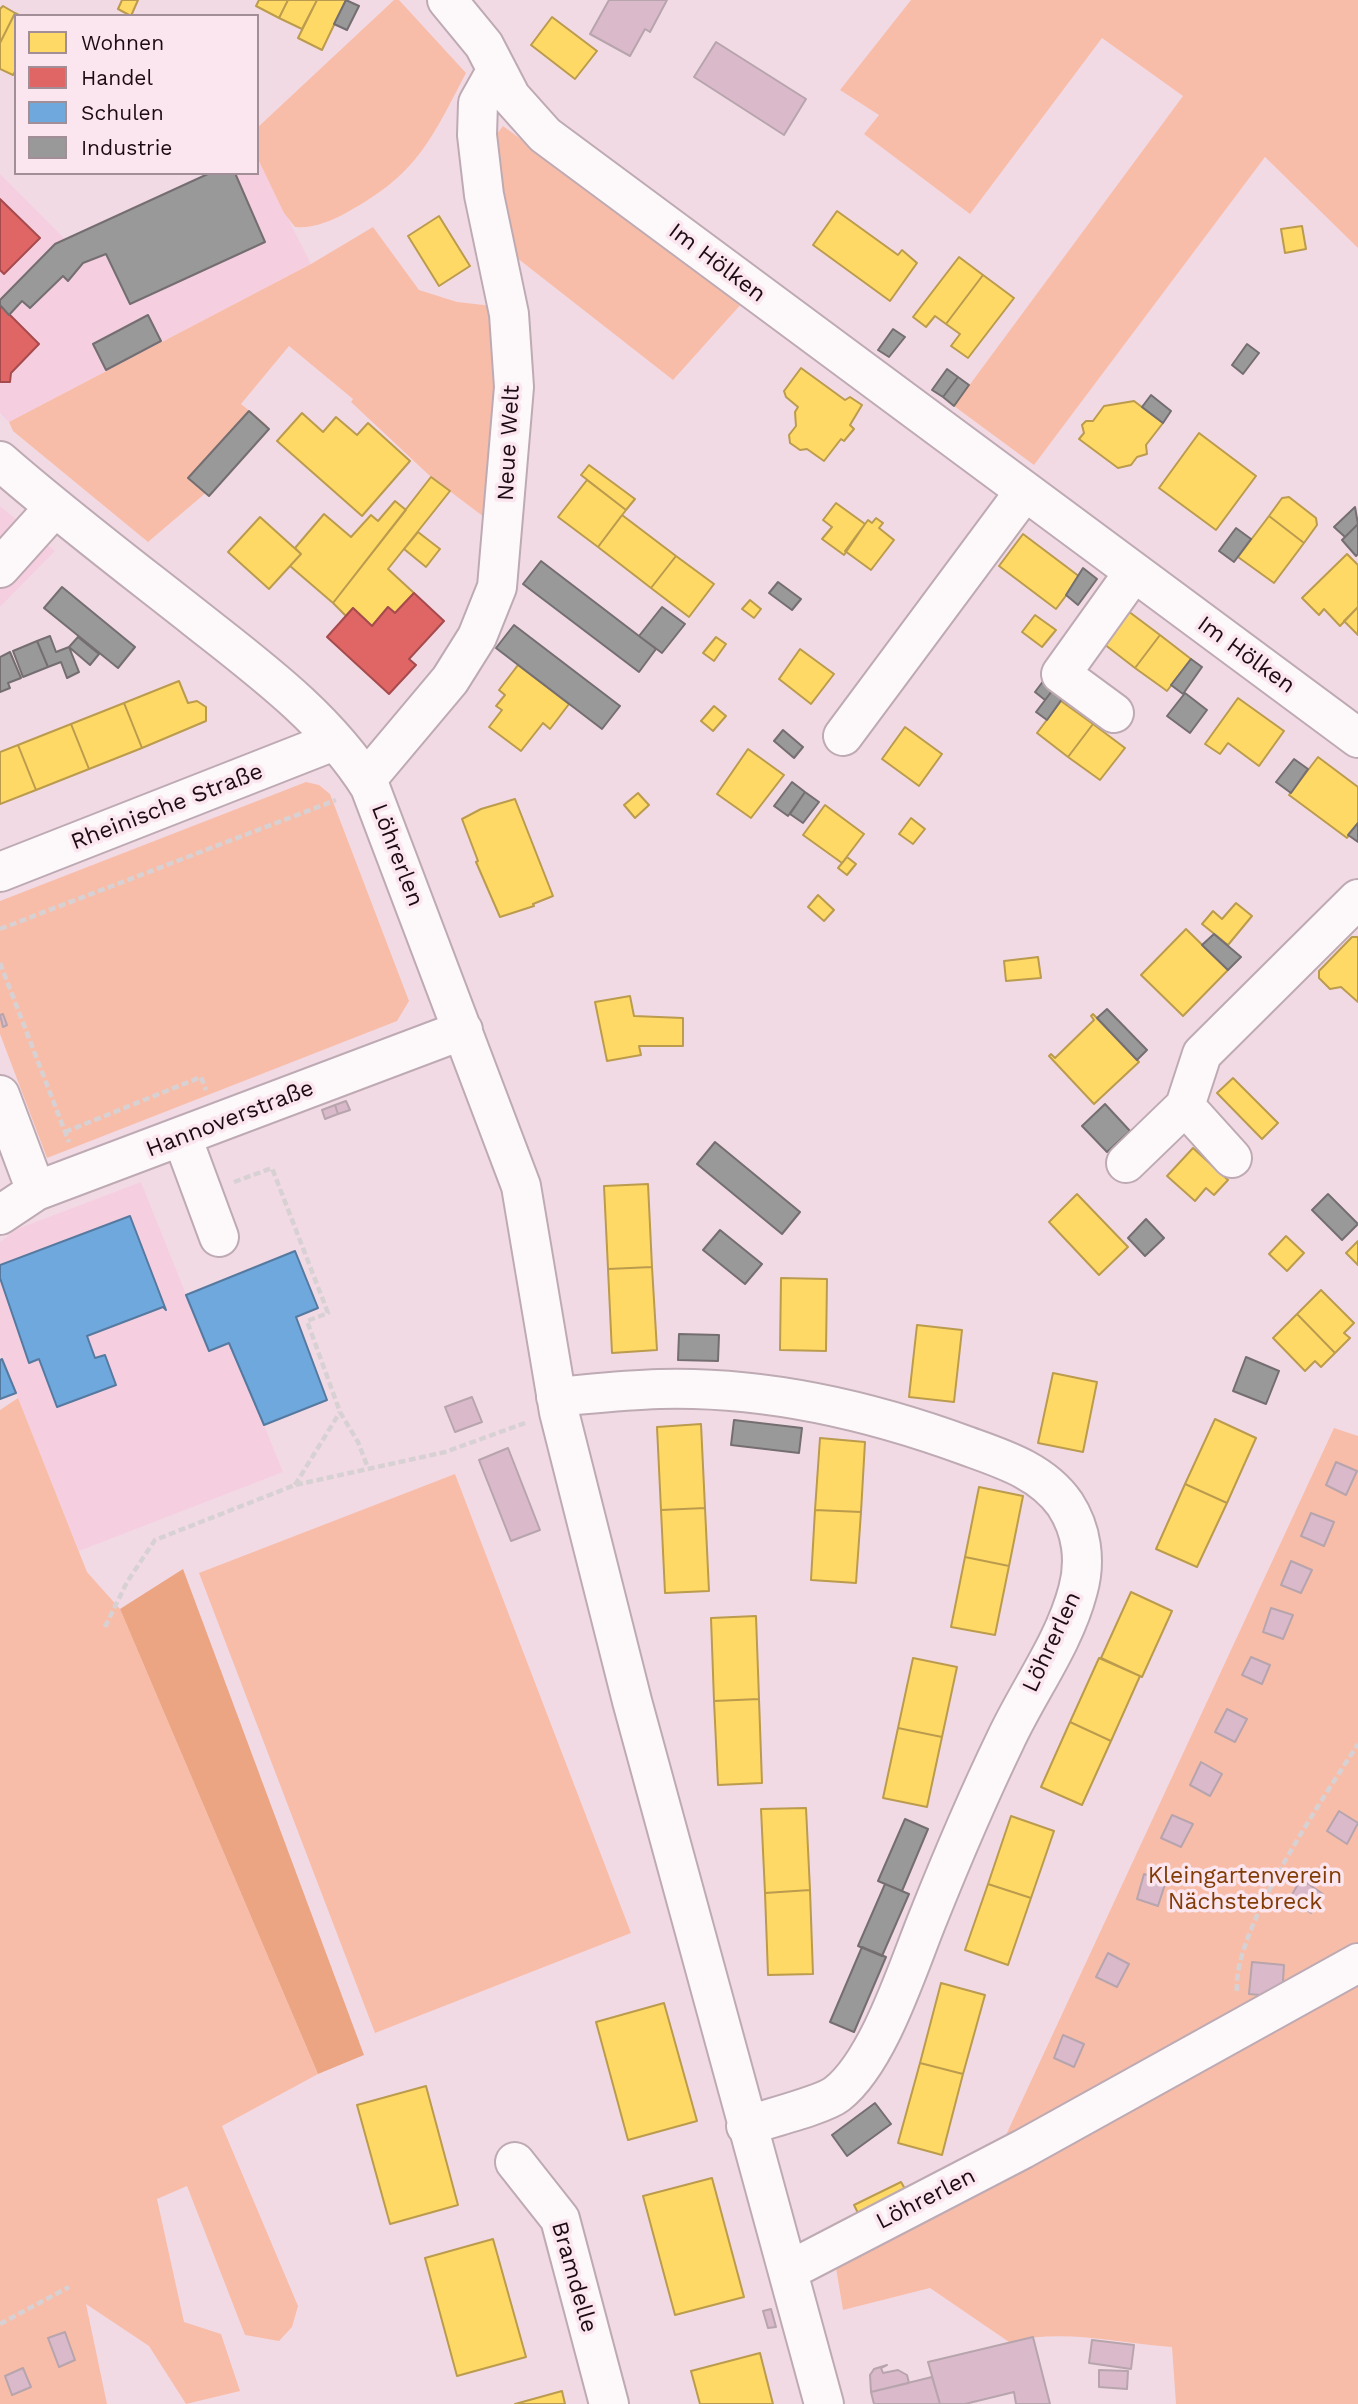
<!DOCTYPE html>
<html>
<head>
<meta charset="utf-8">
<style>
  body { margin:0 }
  #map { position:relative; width:1358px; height:2404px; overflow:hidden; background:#f2dae5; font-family:"Work Sans",sans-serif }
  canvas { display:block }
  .legend { position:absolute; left:14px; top:14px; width:245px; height:161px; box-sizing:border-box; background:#fbe5ee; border:2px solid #a28e97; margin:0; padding:9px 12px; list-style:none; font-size:21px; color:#1d0b14 }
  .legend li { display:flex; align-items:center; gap:14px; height:35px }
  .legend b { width:35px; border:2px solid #a28e97 }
</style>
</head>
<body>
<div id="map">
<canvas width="1358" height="2404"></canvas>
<ul class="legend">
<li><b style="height:19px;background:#ffd966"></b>Wohnen</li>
<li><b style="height:19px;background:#e06666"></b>Handel</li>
<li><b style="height:19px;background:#6fa8dc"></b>Schulen</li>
<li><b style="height:19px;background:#999"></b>Industrie</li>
</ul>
</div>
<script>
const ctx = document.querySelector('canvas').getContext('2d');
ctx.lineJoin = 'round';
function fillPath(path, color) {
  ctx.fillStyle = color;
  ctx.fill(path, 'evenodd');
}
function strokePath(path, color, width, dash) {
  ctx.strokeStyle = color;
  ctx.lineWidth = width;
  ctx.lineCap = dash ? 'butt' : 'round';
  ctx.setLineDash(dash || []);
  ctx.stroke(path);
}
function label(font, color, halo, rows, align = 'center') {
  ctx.font = font + ' "Work Sans",sans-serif';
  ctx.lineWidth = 7;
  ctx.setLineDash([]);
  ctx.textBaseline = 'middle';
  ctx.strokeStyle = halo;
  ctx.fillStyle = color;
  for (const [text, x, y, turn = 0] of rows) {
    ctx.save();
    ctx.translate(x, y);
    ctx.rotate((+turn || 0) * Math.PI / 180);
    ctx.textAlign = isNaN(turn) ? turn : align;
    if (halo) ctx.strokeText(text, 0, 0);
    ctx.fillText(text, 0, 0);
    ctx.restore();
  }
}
fillPath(new Path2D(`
  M257 157 311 264 9 422 0 413V174L65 239 210 173H257Z
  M0 506 55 551 0 607Z
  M141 1182 208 1349 230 1341 283 1472 79 1551 0 1354V1242L17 1229Z`), '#f5cfe0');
fillPath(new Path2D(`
  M394 0H399L466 73C430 142 417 174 346 213 331 221 312 229 295 227L284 213 257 157V128Z
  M911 0H1358V248L1265 157 1034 465 954 406 1183 96 1102 38 970 214 864 134 879 115 840 90Z
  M503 126 743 302 673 380 512 254 487 147Z
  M373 227 419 290 457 302 502 307 488 520 431 477 351 402 353 399 289 346 241 404 267 425 208 491 148 542 13 431 9 422 311 264Z
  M306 782 319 785 330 794 409 1001 397 1021 47 1158 0 1034V901Z
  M18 1398 87 1572 120 1609 318 2074 222 2126 298 2306 292 2327 279 2341 245 2335 187 2186 157 2199 184 2322 221 2334 240 2391 186 2404 149 2346 86 2304 107 2404H0V1410Z
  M1334 1428 1358 1436V1959L999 2150Z
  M455 1474 631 1933 375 2033 199 1573Z
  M1358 1978V2404H1176L1172 2347C1118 2343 1062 2328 1009 2342L930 2288 843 2310 835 2262Z`), '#f8bda8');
fillPath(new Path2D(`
  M183 1569 364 2055 318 2074 120 1609Z`), '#eba583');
const homes = new Path2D(`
  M122 0H138L131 16 118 9Z
  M259 0H288L279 18 256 6Z
  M288 0H317L302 29 279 18Z
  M317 0H346L322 50 298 38Z
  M3 6 15 13 0 43V9Z
  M15 13 21 16H16V70L13 75 0 69V43Z
  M552 17 597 51 575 79 531 45Z
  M837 211 898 255 902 250 917 263 890 301 813 245Z
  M439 216 470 266 439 286 408 236Z
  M1302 226 1306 249 1285 253 1281 229Z
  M959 257 983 275 946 324 935 316 926 327 913 317Z
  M983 275 1014 298 968 358 951 346 960 334 946 324Z
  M801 368 845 400 850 397 862 405 850 425 854 429 844 441 841 439 824 461 807 449 800 450 790 443 789 435 796 426 795 412 798 407 786 397 784 391Z
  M1134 401 1163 423 1146 445 1147 454 1137 457 1131 465 1118 468 1079 439 1084 433 1082 425 1086 421H1093L1104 406Z
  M302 413 323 432 336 417 357 435 368 423 410 461 362 516 277 441Z
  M1199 433 1256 476 1216 530 1159 488Z
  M589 465 635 499 626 510 581 475Z
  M431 477 450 491 388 569 414 593 395 613 388 607 372 626 353 608 346 616 333 603Z
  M587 480 626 510 598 547 558 517Z
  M1289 497 1316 518 1317 525 1304 543 1269 516 1282 498Z
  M395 501 406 510 333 603 290 566 301 554 295 548 324 514 351 537 371 515 378 521Z
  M836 503 865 524 844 555 822 539 832 527 823 520Z
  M622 515 676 556 651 588 598 547Z
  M1269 516 1304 543 1274 583 1238 557Z
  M260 517 301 554 269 589 228 552Z
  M876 518 883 523 879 528 894 540 871 570 845 551 868 520 872 523Z
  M418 532 440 549 426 567 404 549Z
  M1023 534 1080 577 1056 609 999 566Z
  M1347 554 1358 565V607L1340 626 1324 609 1319 615 1302 598Z
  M676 556 714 584 689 617 651 588Z
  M750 600 761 609 754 618 742 609Z
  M1358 607V635L1344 621Z
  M1128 611 1160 635 1135 668 1104 644Z
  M1035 615 1056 630 1042 647 1022 632Z
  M1160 635 1191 659 1167 691 1135 668Z
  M716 637 726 644 714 661 703 653Z
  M800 649 834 674 811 704 779 679Z
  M518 665 569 704 550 729 543 723 521 751 489 727 502 710 496 706 505 695 499 690Z
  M179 681 188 703 197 701 206 707V721L142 748 124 703Z
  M1238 698 1284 731 1259 766 1228 743 1220 754 1205 744Z
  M1061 701 1093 724 1068 757 1037 733Z
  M124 703 142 748 89 769 71 724Z
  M714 706 726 716 713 731 701 721Z
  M71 724 89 769 36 790 18 745Z
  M1093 724 1125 748 1100 780 1068 757Z
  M905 727 942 754 919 786 882 759Z
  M18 745 36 790 0 804V752Z
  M748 749 784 775 751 818 717 794Z
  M1318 757 1358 787V823L1347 838 1289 795Z
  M638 793 649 805 635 818 624 805Z
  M515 799 553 896 533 904 534 906 500 917 476 862 478 861 462 819 481 809Z
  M825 805 864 834 842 863 803 835Z
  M911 818 925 829 913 844 899 834Z
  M847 857 856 864 847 875 838 868Z
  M818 895 834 910 824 921 808 907Z
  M1236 903 1252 916 1228 945 1202 924 1213 911 1222 919Z
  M1186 929 1228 970 1183 1016 1141 975Z
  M1352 937H1358V1002L1341 987 1330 989 1319 978V971Z
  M1038 957 1041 978 1006 981 1004 961Z
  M630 996 634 1016 683 1018V1046H639L641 1055 607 1061 595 1002Z
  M1093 1014 1139 1062 1094 1104 1049 1056 1051 1054 1055 1058 1094 1020 1091 1016Z
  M1233 1078 1278 1123 1262 1139 1217 1093Z
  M1193 1148 1228 1180 1214 1195 1206 1188 1195 1201 1167 1176Z
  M648 1184 652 1267 608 1269 604 1186Z
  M1077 1194 1128 1247 1099 1275 1049 1222Z
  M1286 1236 1304 1253 1287 1271 1269 1254Z
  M1358 1241V1265L1346 1253Z
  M652 1267 657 1350 612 1353 608 1269Z
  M781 1278 827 1279 826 1351 780 1350Z
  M1321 1290 1354 1323 1344 1333 1350 1338 1335 1353 1297 1314Z
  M1297 1314 1335 1353 1321 1367 1315 1361 1305 1371 1273 1338Z
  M917 1325 962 1330 954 1402 909 1397Z
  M1053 1373 1097 1382 1083 1452 1038 1443Z
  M1215 1419 1256 1438 1227 1503 1185 1484Z
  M701 1424 705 1508 661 1510 657 1427Z
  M820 1438 865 1442 861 1512 815 1510Z
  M1185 1484 1227 1503 1197 1567 1156 1549Z
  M979 1487 1023 1496 1009 1566 965 1557Z
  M705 1508 709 1591 665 1593 661 1510Z
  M815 1510 861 1512 856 1583 811 1580Z
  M965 1557 1009 1566 995 1635 951 1627Z
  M1131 1592 1172 1611 1142 1677 1101 1658Z
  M756 1616 759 1699 714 1701 711 1618Z
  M913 1658 957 1667 942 1737 898 1728Z
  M1099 1658 1140 1676 1111 1741 1070 1722Z
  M759 1699 762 1783 718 1785 714 1701Z
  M1070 1722 1111 1741 1082 1805 1041 1787Z
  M898 1728 942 1737 927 1807 883 1798Z
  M806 1808 810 1890 765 1893 761 1809Z
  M1011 1816 1054 1831 1031 1898 988 1884Z
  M988 1884 1031 1898 1008 1965 965 1950Z
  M810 1890 813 1974 768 1975 765 1893Z
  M941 1983 985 1995 963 2074 920 2063Z
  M664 2003 697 2121 628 2140 596 2022Z
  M920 2063 963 2074 942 2155 898 2143Z
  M426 2086 458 2205 390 2224 357 2105Z
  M712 2178 744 2297 675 2315 643 2196Z
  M901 2182 908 2194 861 2219 854 2205Z
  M493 2239 526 2357 457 2376 425 2258Z
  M760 2353 773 2404H700L691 2371Z
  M562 2391 565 2404H515Z`);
fillPath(homes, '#ffd966');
strokePath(homes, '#bb9b4d', 2);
const shops = new Path2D(`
  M0 199 40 238 4 274 0 270Z
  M0 305 39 344 11 373 10 382H0Z
  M414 593 444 621 409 659 416 665 389 694 327 637 353 608 372 626 388 607 395 613Z`);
fillPath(shops, '#e06666');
strokePath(shops, '#a64b4d', 2);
const schools = new Path2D(`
  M130 1216 166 1310 163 1307 87 1336 95 1358 105 1355 116 1385 57 1407 39 1359 29 1363 0 1278V1265Z
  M295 1251 318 1308 296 1317 327 1400 264 1425 229 1343 209 1351 186 1295Z
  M2 1359 16 1393 0 1399V1360Z`);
fillPath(schools, '#6fa8dc');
strokePath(schools, '#5679a0', 2);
const industry = new Path2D(`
  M346 0 359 6 347 30 334 24Z
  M210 173H235L265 242 130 304 106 254 83 263 68 281 63 276 30 308 22 301 9 315 0 305V300L55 244Z
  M148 315 161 341 106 370 93 344Z
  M893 329 905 337 889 357 878 350Z
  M1247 344 1259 353 1243 374 1232 365Z
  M947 369 958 377 943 397 932 390Z
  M958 377 969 385 954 406 943 397Z
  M1151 395 1171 411 1163 423 1142 407Z
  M249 411 269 429 209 496 188 478Z
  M1355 507 1358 524 1345 537 1334 527Z
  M1358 524V554L1356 556 1342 540Z
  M1236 528 1251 539 1234 562 1219 551Z
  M541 561 656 649 639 672 523 584Z
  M1083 568 1097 579 1078 605 1066 595Z
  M778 582 801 599 792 610 769 593Z
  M62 587 135 647 118 668 44 608Z
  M662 607 685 624 662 653 639 636Z
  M514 625 620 706 602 729 496 648Z
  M50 636 56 652 69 647 79 672 67 678 61 662 48 667 37 641Z
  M78 637 99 654 90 665 69 647Z
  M37 641 48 667 23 677 13 651Z
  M10 652 21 678 8 683 10 688 0 692V657Z
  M1191 659 1202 667 1183 694 1171 685Z
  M1050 672 1061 679 1045 700 1035 692Z
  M1052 691 1062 699 1047 720 1036 712Z
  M1185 693 1207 710 1190 733 1167 716Z
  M783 730 803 747 794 758 774 741Z
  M1294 759 1308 769 1291 793 1276 782Z
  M792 782 805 792 788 816 774 806Z
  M805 792 819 802 803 823 790 814Z
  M1358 823V842L1348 835Z
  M1214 934 1241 957 1228 970 1202 945Z
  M1107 1009 1147 1050 1137 1060 1097 1018Z
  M1105 1104 1130 1131 1107 1152 1082 1126Z
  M715 1142 800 1212 782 1234 697 1164Z
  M1328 1194 1358 1224 1342 1240 1312 1210Z
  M1146 1219 1164 1238 1145 1256 1128 1238Z
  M720 1230 762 1264 745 1284 703 1250Z
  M679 1334 719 1335 718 1361 678 1360Z
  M1246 1357 1279 1371 1266 1404 1233 1391Z
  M734 1420 802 1428 799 1453 731 1445Z
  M905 1819 928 1829 902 1891 878 1881Z
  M885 1884 909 1894 882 1956 858 1946Z
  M862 1947 886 1957 854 2032 830 2022Z
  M875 2103 891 2124 847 2156 832 2135Z`);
fillPath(industry, '#999');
strokePath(industry, '#746e71', 2);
const building = new Path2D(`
  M609 0H667L650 32 645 29 630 56 590 34Z
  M716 42 806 99 784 135 694 77Z
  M3 1014 7 1025 3 1027 0 1015Z
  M346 1101 350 1110 338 1114 335 1105Z
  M335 1105 338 1114 325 1119 322 1110Z
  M472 1397 482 1422 455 1432 445 1407Z
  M508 1448 540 1530 511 1541 479 1460Z
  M1336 1462 1357 1471 1346 1495 1326 1485Z
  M1311 1513 1334 1522 1324 1546 1301 1536Z
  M1291 1561 1312 1570 1301 1593 1281 1585Z
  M1271 1608 1293 1615 1283 1639 1263 1632Z
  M1251 1657 1270 1665 1262 1684 1242 1675Z
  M1227 1709 1247 1719 1235 1742 1215 1732Z
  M1201 1762 1222 1774 1210 1796 1190 1785Z
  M1339 1811 1358 1823 1347 1844 1327 1831Z
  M1172 1815 1193 1824 1181 1847 1161 1838Z
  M1144 1874 1166 1881 1158 1906 1137 1899Z
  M1301 1879 1323 1894 1311 1913 1290 1898Z
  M1108 1953 1129 1964 1117 1987 1096 1977Z
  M1252 1962 1284 1965 1282 1997 1249 1994Z
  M1063 2035 1084 2044 1074 2067 1054 2058Z
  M771 2309 776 2327 768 2328 763 2311Z
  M65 2332 75 2360 59 2367 48 2338Z
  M1033 2337 1050 2404H1016L1014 2392 965 2404H940L928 2362Z
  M1092 2340 1134 2345 1131 2369 1089 2363Z
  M887 2365 881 2368 883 2373 898 2370 907 2375 909 2383 871 2392 870 2375 874 2369Z
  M23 2368 31 2387 12 2395 5 2376Z
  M1099 2370 1128 2371 1127 2389 1099 2387Z
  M932 2377 940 2404H874L871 2392Z`);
fillPath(building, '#dabaca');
strokePath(building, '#b7a4ac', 2);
const minor = new Path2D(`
  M447 0 484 45 511 97 545 135 1358 738
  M0 461C63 516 129 566 195 618 257 667 327 718 370 787L521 1186 559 1412 632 1701 824 2404
  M0 568 54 508
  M1114 713 1061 674 1134 572
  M843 736 1025 491
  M366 780 450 680 477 637 497 587 514 387 509 314 484 195 477 135 478 103 496 71
  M0 872 334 741
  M0 1095 36 1191
  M1185 1106 1232 1158
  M182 1137 219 1237
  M1126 1163 1185 1106 1202 1054 1358 899
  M0 1215 36 1191 463 1030
  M556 1397C590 1394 624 1390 659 1389 764 1386 869 1410 967 1446 1003 1459 1042 1471 1065 1504 1082 1530 1086 1561 1078 1590 1064 1644 1028 1691 1005 1741 977 1799 952 1858 928 1918 908 1967 879 2061 837 2094 823 2105 766 2119 746 2126
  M515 2162 560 2219 609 2404
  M788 2271 1023 2149 1358 1963`);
strokePath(minor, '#beaab3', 42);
strokePath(new Path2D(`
  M0 929 336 800
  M0 963 69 1142
  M65 1132 201 1077 206 1090
  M234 1182 272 1168 328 1313 307 1321 340 1412 358 1442 368 1468
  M295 1485 340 1412
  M105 1627 127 1582 155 1540 295 1485 445 1452 525 1423
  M1237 1991C1232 1931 1324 1797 1358 1744
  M0 2324 69 2287`), '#d8d1d4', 4.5, [7, 3.5]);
strokePath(minor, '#fdf9fb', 38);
label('23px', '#1d0b14', '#fbe5ee', [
  ["Im Hölken",717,263,37],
  ["Neue Welt",509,443,-87],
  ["Im Hölken",1246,655,36],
  ["Rheinische Straße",167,807,-21],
  ["Löhrerlen",397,855,69],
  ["Hannoverstraße",230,1119,-21],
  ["Löhrerlen",1052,1642,-65],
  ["Löhrerlen",926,2199,-27],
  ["Bramdelle",574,2277,74]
]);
label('23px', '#813b06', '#fbe5ee', [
  ["Kleingartenverein",1245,1876],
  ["Nächstebreck",1245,1902]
]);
</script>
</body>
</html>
